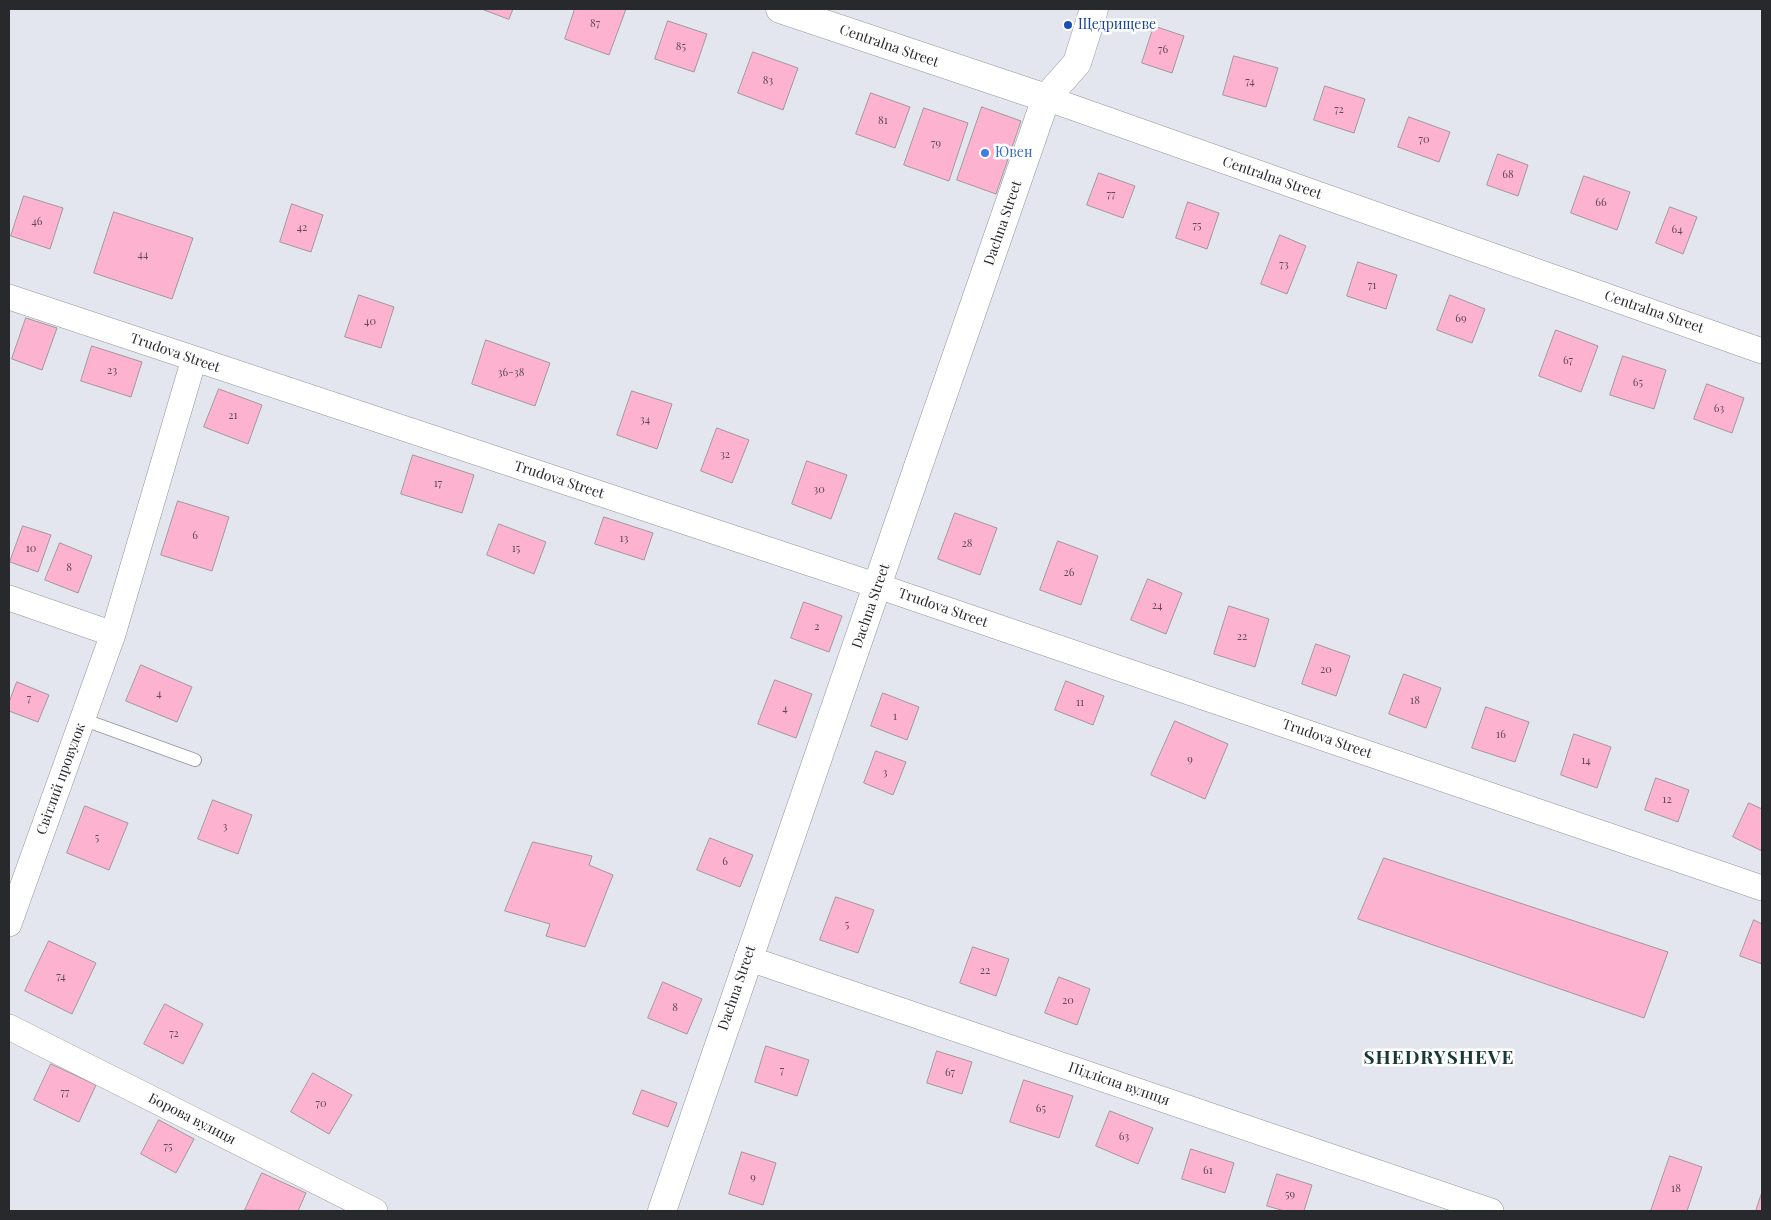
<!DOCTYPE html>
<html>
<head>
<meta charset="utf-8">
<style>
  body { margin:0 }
  #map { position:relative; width:1771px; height:1220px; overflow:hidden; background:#e3e6ef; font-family:"Playfair Display",serif }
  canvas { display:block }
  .frame { position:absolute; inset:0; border:10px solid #28292d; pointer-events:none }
</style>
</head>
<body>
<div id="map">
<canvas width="1771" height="1220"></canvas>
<div class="frame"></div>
</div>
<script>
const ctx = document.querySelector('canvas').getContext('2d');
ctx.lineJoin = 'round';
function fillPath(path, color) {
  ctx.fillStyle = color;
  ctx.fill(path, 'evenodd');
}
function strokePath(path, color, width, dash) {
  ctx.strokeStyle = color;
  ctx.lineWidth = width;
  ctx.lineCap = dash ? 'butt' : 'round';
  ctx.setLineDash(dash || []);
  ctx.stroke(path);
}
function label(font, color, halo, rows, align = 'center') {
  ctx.font = font + ' "Playfair Display",serif';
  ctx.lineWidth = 5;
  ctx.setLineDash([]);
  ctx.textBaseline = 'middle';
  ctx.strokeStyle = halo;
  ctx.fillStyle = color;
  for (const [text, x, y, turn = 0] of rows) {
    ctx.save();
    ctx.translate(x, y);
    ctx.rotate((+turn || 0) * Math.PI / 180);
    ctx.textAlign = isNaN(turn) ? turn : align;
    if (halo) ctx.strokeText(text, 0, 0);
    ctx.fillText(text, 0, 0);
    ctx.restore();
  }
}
const building = new Path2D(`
  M482 9H513L509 19Z
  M575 9H626L609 55 565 39Z
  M668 21 707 34 694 72 655 59Z
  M1154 26 1184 36 1172 73 1142 63Z
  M753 52 798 68 783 110 738 93Z
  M1234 56 1278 68 1266 107 1223 95Z
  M1325 86 1365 99 1354 133 1314 120Z
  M871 93 910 107 895 148 856 134Z
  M982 107 1021 121 996 194 957 180Z
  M924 108 968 123 949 181 904 165Z
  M1409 117 1450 132 1439 162 1398 147Z
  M1498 154 1528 165 1518 196 1487 185Z
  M1099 173 1135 186 1123 218 1087 205Z
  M1584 176 1630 192 1617 230 1571 213Z
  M24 196 63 208 50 249 11 236Z
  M1188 202 1219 213 1207 249 1176 238Z
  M292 204 323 215 311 252 280 242Z
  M1670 207 1697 217 1683 254 1656 243Z
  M114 212 193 238 172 299 94 273Z
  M1280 235 1306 246 1287 294 1261 284Z
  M1358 262 1397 275 1386 309 1347 296Z
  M359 295 394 307 381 348 345 337Z
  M1450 295 1485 309 1472 343 1437 330Z
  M26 318 57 328 42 370 12 359Z
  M1556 330 1598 346 1581 392 1539 376Z
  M486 340 550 363 535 406 472 384Z
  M92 346 142 362 131 397 81 381Z
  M1623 356 1666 370 1654 409 1610 395Z
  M1707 384 1744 398 1732 433 1694 419Z
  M219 389 262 405 248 444 204 427Z
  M632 391 672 404 657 449 617 435Z
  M717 428 749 440 732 483 701 471Z
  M413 455 474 475 462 513 401 494Z
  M807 461 847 475 831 519 792 504Z
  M178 501 229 517 212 571 161 555Z
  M955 513 997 528 980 575 938 559Z
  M604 517 653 533 644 560 595 544Z
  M499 524 546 542 534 574 487 555Z
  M23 526 51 535 38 572 10 562Z
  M1058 541 1098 556 1081 605 1040 590Z
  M60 543 92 556 78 593 45 580Z
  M1148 579 1182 593 1166 634 1131 620Z
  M804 602 842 616 829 652 791 638Z
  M1229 606 1269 619 1255 667 1214 654Z
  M1316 644 1350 656 1336 696 1302 684Z
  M141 665 192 687 177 722 126 701Z
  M1404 674 1441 688 1426 728 1389 714Z
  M775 680 812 694 796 738 758 724Z
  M1066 681 1104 696 1093 725 1055 710Z
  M17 682 49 695 38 722 9 711V703Z
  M883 693 919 707 907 740 871 726Z
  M1486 707 1529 722 1515 762 1472 748Z
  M1175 721 1228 744 1205 799 1151 775Z
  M1574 734 1611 747 1597 788 1561 775Z
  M876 751 906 762 893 795 864 783Z
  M1656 778 1689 790 1678 822 1645 810Z
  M213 800 252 815 238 854 198 839Z
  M1749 803 1762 809V851L1733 837Z
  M85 806 128 823 109 870 67 853Z
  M710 838 753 855 740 887 697 870Z
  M533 842 592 856 589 865 613 875 585 947 546 936 550 924 505 911Z
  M1384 858 1668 952 1644 1018 1358 919Z
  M836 897 874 910 858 953 820 940Z
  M1754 920 1762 924V964L1740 956Z
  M49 941 96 963 72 1014 25 991Z
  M973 947 1009 959 996 996 960 983Z
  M1059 977 1090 989 1077 1025 1045 1013Z
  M663 982 702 999 687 1034 648 1018Z
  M165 1004 203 1024 183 1064 144 1044Z
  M766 1046 809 1060 797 1096 755 1082Z
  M937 1051 972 1062 962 1094 927 1083Z
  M51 1064 96 1085 79 1122 34 1100Z
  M313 1073 352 1095 329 1134 291 1112Z
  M1024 1080 1073 1096 1059 1138 1010 1122Z
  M642 1090 677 1103 668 1127 633 1114Z
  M1110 1111 1153 1128 1138 1164 1096 1146Z
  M159 1120 194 1139 176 1173 141 1154Z
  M1191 1149 1234 1163 1225 1193 1182 1179Z
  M742 1152 776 1163 763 1205 729 1194Z
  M1670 1156 1702 1167 1687 1211H1651Z
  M262 1173 306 1193 298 1211 245 1210Z
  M1277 1174 1312 1185 1304 1211H1285L1267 1206Z
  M1762 1192V1211H1756Z`);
fillPath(building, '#fdb2cf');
strokePath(building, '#a1979b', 1);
const lane = new Path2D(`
  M82 719 195 760`);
const street = new Path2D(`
  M1046 98 1762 351
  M9 297 878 586 1762 888
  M9 598 113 634
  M9 924 113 634 194 359
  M747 958 1491 1211
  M9 1027 375 1211`);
const secondary = new Path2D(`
  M780 9 1046 98
  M662 1211C787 839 918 469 1046 98L1077 63 1094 9`);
strokePath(lane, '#94969e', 14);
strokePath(street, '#94969e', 26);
strokePath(secondary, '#94969e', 29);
strokePath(lane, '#fff', 12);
strokePath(street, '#fff', 25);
strokePath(secondary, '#fff', 28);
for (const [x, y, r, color] of [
  [1068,25,5,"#1a4fb4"],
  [985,153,5,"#3f7fe0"]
]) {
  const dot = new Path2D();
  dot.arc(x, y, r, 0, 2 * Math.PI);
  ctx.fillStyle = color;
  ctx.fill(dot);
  strokePath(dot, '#fff', 2);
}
label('11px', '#5d4b56', null, [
  ["87",595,24],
  ["85",681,47],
  ["76",1163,50],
  ["83",768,81],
  ["74",1250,82],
  ["72",1339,110],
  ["81",883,121],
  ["70",1424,140],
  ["79",936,144],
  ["68",1508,175],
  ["77",1111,195],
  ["66",1601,203],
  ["46",37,222],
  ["75",1197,226],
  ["42",302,228],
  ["64",1677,230],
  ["44",143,255],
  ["73",1284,265],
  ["71",1372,286],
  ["69",1461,319],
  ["40",370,322],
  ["67",1568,361],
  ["23",112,371],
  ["36-38",511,373],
  ["65",1638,383],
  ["63",1719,409],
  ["21",233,416],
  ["34",645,420],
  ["32",725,455],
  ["17",438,484],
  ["30",819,490],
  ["6",195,536],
  ["13",624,539],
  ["28",967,544],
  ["10",31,549],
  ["15",516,549],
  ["8",69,568],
  ["26",1069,573],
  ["24",1157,606],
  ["2",817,627],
  ["22",1242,637],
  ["20",1326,670],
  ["4",159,694],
  ["7",29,699],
  ["18",1415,701],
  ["11",1080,703],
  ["4",785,709],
  ["1",895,717],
  ["16",1501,735],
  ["9",1190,760],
  ["14",1586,761],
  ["3",885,773],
  ["12",1667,800],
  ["3",225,827],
  ["5",97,838],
  ["6",725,862],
  ["5",847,925],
  ["22",985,971],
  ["74",61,977],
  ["20",1068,1001],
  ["8",675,1008],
  ["72",174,1034],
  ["7",782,1071],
  ["67",950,1073],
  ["77",65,1093],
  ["70",321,1104],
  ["65",1041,1109],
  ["63",1124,1137],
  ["75",168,1147],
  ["61",1208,1171],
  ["9",753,1178],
  ["18",1676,1189],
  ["59",1290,1195]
]);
label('14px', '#164399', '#fff', [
  ["Щедрищеве",1078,25]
], 'left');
label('14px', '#28292d', '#fff', [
  ["Centralna Street",889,46,19],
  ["Centralna Street",1272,178,19],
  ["Dachna Street",1003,223,-71],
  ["Centralna Street",1654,312,19],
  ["Trudova Street",175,353,19],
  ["Trudova Street",559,480,18],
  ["Dachna Street",871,606,-71],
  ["Trudova Street",943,608,19],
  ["Trudova Street",1327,739,19],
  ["Світлий провулок",61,779,-70],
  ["Dachna Street",737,988,-71],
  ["Підлісна вулиця",1119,1084,19],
  ["Борова вулиця",192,1119,27]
]);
label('14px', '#366cbe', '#fff', [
  ["Ювен",995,153]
], 'left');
ctx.letterSpacing = '1px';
label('bold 19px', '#173834', '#fff', [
  ["SHEDRYSHEVE",1439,1058]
]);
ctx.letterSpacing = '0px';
</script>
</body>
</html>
